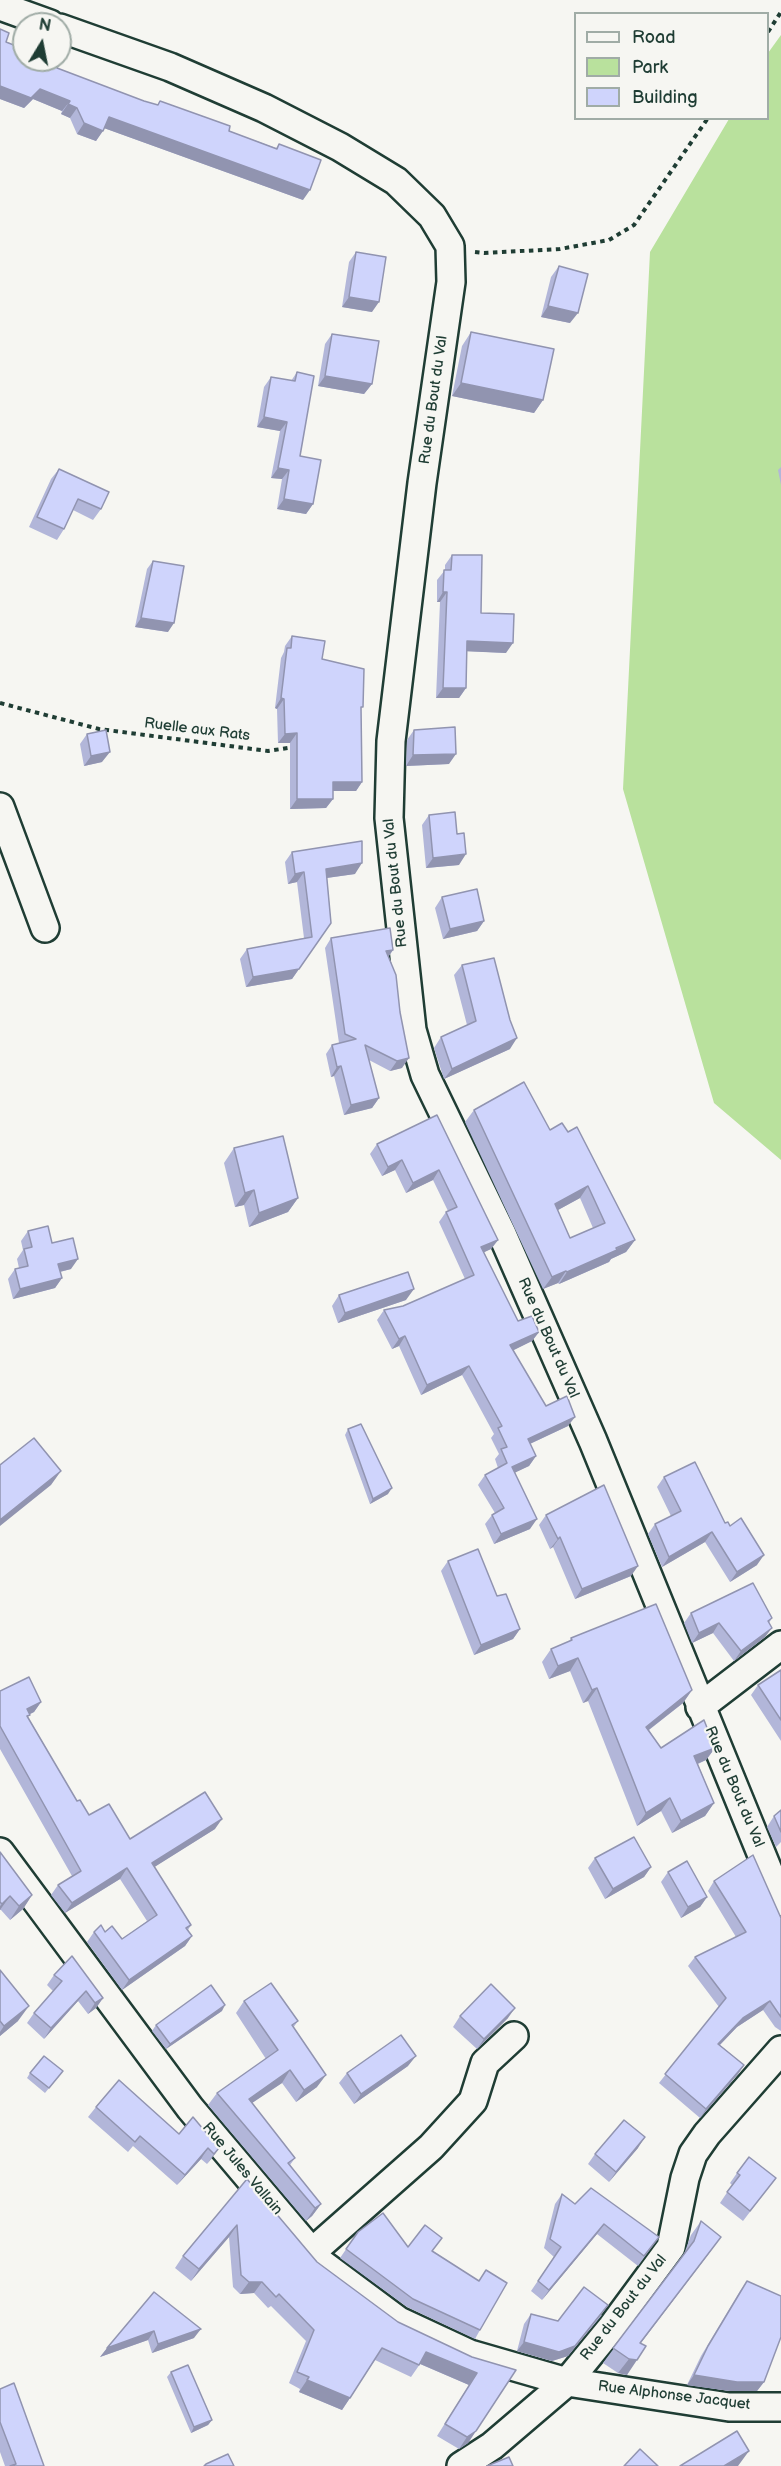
<!DOCTYPE html>
<html>
<head>
<meta charset="utf-8">
<style>
  body { margin:0 }
  #map { position:relative; width:781px; height:2466px; overflow:hidden; background:#f6f6f2; font-family:"Balsamiq Sans",sans-serif }
  canvas { display:block }
  .legend { position:absolute; left:574px; top:12px; width:195px; height:108px; box-sizing:border-box; background:#f6f6f2; border:2px solid #a0aca6; margin:0; padding:8px 10px; list-style:none; font-size:18px; color:#1f3d34 }
  .legend li { display:flex; align-items:center; gap:12px; height:30px }
  .legend b { width:30px; border:2px solid #a0aca6 }
  .north { position:absolute; left:12px; top:12px; width:60px; height:60px; box-sizing:border-box; background:#f6f6f2; border:2px solid #a0aca6; border-radius:50%; rotate:10deg; font-size:16px; font-weight:700; line-height:24px; text-align:center; color:#1f3d34 }
  .north::after { content:''; display:block; margin:auto; width:21px; height:27px; background:#1f3d34; clip-path:polygon(50% 0,100% 100%,50% 72%,0 100%) }
</style>
</head>
<body>
<div id="map">
<canvas width="781" height="2466"></canvas>
<ul class="legend">
<li><b style="height:8px;background:#f6f6f2"></b>Road</li>
<li><b style="height:16px;background:#b9e19d"></b>Park</li>
<li><b style="height:16px;background:#cfd4fc"></b>Building</li>
</ul>
<div class="north">N</div>
</div>
<script>
const ctx = document.querySelector('canvas').getContext('2d');
ctx.lineJoin = 'round';
function fillPath(path, color) {
  ctx.fillStyle = color;
  ctx.fill(path, 'evenodd');
}
function strokePath(path, color, width, dash) {
  ctx.strokeStyle = color;
  ctx.lineWidth = width;
  ctx.lineCap = dash ? 'butt' : 'round';
  ctx.setLineDash(dash || []);
  ctx.stroke(path);
}
function label(font, color, halo, rows, align = 'center') {
  ctx.font = font + ' "Balsamiq Sans",sans-serif';
  ctx.lineWidth = 4.5;
  ctx.setLineDash([]);
  ctx.textBaseline = 'middle';
  ctx.strokeStyle = halo;
  ctx.fillStyle = color;
  for (const [text, x, y, turn = 0] of rows) {
    ctx.save();
    ctx.translate(x, y);
    ctx.rotate((+turn || 0) * Math.PI / 180);
    ctx.textAlign = isNaN(turn) ? turn : align;
    if (halo) ctx.strokeText(text, 0, 0);
    ctx.fillText(text, 0, 0);
    ctx.restore();
  }
}
fillPath(new Path2D(`
  M781 35V1160L714 1103 623 789 650 252 729 119 768 118V53Z`), '#b9e19d');
const minor = new Path2D(`
  M0 6 50 24
  M60 28 170 67 264 108 340 147 396 181 432 216 450 246 451 282 422 483 391 741 389 818 412 1030 425 1075 502 1234 593 1441 781 1902
  M0 807 45 928
  M700 1707 781 1645
  M0 1852 190 2108 321 2263 399 2321 470 2354 567 2382 729 2407H781
  M312 2252 431 2147 473 2101 485 2063 514 2036
  M461 2466 492 2446 567 2382 612 2327 671 2247 685 2178 693 2154 707 2134 781 2050`);
strokePath(minor, '#1f3d34', 32);
strokePath(new Path2D(`
  M768 32 781 12
  M475 252 484 253 560 249 609 240 634 225 708 118
  M0 703 99 729 268 751 294 747`), '#1f3d34', 4, [4.5, 4.5]);
strokePath(minor, '#f6f6f2', 27);
fillPath(new Path2D(`
  M0 29 6 42 57 68 144 101 157 105 160 101 229 131 276 148 279 144 303 200 104 128 96 141 77 134 70 118 61 114 62 111 33 99 24 108 0 99Z
  M356 252 372 312 342 307 349 262Z
  M559 266 570 323 541 317 551 277Z
  M471 332 543 400 534 413 452 396 462 346Z
  M332 334 372 384 364 394 318 386 325 344Z
  M297 372 300 456 313 504 306 514 277 509 282 479 271 478 280 431 257 427 264 387 271 377 291 381Z
  M781 467V485L778 470Z
  M59 469 101 509 93 520 73 510 64 529 57 540 29 527 51 479Z
  M452 555 481 613 506 653 467 651 466 688 459 698H436L440 602H437V580L445 570V565Z
  M153 561 168 632 135 627 147 569Z
  M292 636 322 659 361 710 362 782 356 791H333V799L326 808 290 809V743H278L277 709 275 708 281 658 284 652 285 646Z
  M414 730 449 764 406 766 407 740Z
  M87 734 102 762 84 766 80 744Z
  M429 815 459 865 426 868 422 825Z
  M292 852 355 874 327 878 331 923 292 979 246 987 240 959 247 949 304 938 297 882 288 884 285 862Z
  M442 897 484 921 477 931 443 939 435 908Z
  M331 938 393 950 388 957 402 1068 390 1071 369 1060 379 1098 372 1108 344 1115 334 1076 331 1077 326 1054 332 1045 339 1043 325 948Z
  M462 965 510 1049 444 1079 434 1048 441 1037 467 1025 454 975Z
  M474 1110 550 1130 635 1240 626 1252 611 1259 609 1262 559 1284 558 1283 543 1289 465 1122ZM580 1198 593 1228 570 1238 558 1210Z
  M437 1115 498 1240 491 1249 484 1252 518 1321 539 1332 532 1341 513 1350 546 1406 568 1426 530 1444 536 1456 529 1466 515 1472 530 1529 494 1544 485 1524 492 1515 495 1513 478 1485 485 1475 498 1468 495 1459 499 1454 491 1438 494 1434 462 1375 421 1395 399 1346 392 1349 377 1320 384 1310 403 1306 465 1279 439 1222 446 1212 448 1211 433 1180 406 1193 395 1170 382 1176 370 1154 377 1144Z
  M234 1148 298 1198 288 1212 249 1227 244 1205 235 1207 224 1163Z
  M28 1231 52 1243 71 1269 60 1272 62 1278 55 1288 13 1299 8 1279 15 1269 19 1268 17 1259 23 1250 21 1241Z
  M339 1295 406 1300 338 1323 332 1306Z
  M348 1429 388 1494 370 1504 345 1435Z
  M664 1477 725 1523 757 1565 730 1582 705 1542 662 1567 648 1534 655 1524 671 1516 657 1487Z
  M546 1515 631 1576 575 1599 553 1547 550 1549 539 1525Z
  M448 1561 497 1596 520 1629 513 1639 474 1655 441 1571Z
  M691 1613 772 1618 769 1623 765 1637 734 1661 713 1633 692 1643 684 1623Z
  M571 1638 692 1690 683 1703 649 1730 661 1748H715L706 1760 698 1764 714 1803 705 1816 672 1833 661 1811 637 1826 588 1701 583 1703 570 1671 549 1679 542 1662 551 1649 569 1642Z
  M781 1670V1741L751 1695 758 1685Z
  M0 1691 41 1702 34 1712 30 1714 28 1717 77 1801 89 1815 130 1839 215 1829 154 1867 191 1925 188 1930 192 1936 185 1946 122 1990 87 1942 94 1932H105L122 1939 147 1921 120 1879 65 1913 51 1895 58 1885 72 1876 0 1749Z
  M781 1810V1842L776 1847 767 1827 774 1816Z
  M0 1852 32 1895 23 1909 10 1920 1 1910H0Z
  M595 1858 651 1867 644 1877 605 1899 588 1868Z
  M668 1872 707 1897 700 1907 681 1918 661 1882Z
  M714 1881 781 1918V2031L775 2027 763 2010 737 2027 720 2045 744 2065 738 2074 700 2118 659 2083 719 2007 688 1966 695 1957 736 1937 708 1891Z
  M0 1970 18 2021 0 2036Z
  M54 1975 103 1998 96 2008 88 2014 78 2001 44 2039 27 2023 34 2013 53 1991 47 1985Z
  M244 2001 298 2021 293 2028 317 2087 296 2102 282 2083 252 2103 295 2158 290 2165 321 2204 312 2216 306 2221 208 2105 217 2093 266 2059 236 2013Z
  M222 2011 166 2049 152 2031 156 2025Z
  M460 2016 508 2018 477 2049 453 2027Z
  M408 2066 354 2104 339 2083 347 2073Z
  M63 2071 45 2093 27 2078 30 2073Z
  M96 2107 179 2134 219 2148 207 2164 201 2159 177 2185 133 2146 128 2152 88 2117Z
  M638 2148 609 2182 588 2164 595 2154Z
  M737 2173 776 2178 743 2221 720 2203 732 2185 730 2183Z
  M247 2179 317 2262 398 2322 472 2357 516 2370 468 2443 459 2449 437 2436 469 2385 420 2364 411 2377 375 2360 342 2410 299 2392 300 2389 289 2383 306 2341 271 2306 268 2308 254 2293 240 2294 233 2287 229 2237 191 2281 175 2268 183 2256Z
  M562 2194 575 2204 659 2237 638 2266 597 2234 542 2300 531 2291 554 2257 544 2248 555 2204Z
  M701 2221 710 2252 641 2343 627 2375 618 2373 603 2363 684 2254 691 2235Z
  M358 2232 408 2247 433 2251 479 2281 486 2270 480 2330 475 2339 407 2307 340 2258Z
  M747 2281 764 2382 757 2391H730L687 2385 701 2356 740 2291Z
  M154 2292 194 2338 152 2353 148 2340 100 2357Z
  M531 2314 558 2321 602 2315 568 2356 552 2361 517 2351 524 2324Z
  M171 2372 212 2420 208 2425 191 2433 167 2377Z
  M0 2389 44 2466H5L0 2452Z`), '#b2b6d9');
fillPath(new Path2D(`
  M0 86 40 89 70 101 62 111 33 99 24 108 0 99Z
  M68 104 77 108 70 118 61 114Z
  M109 117 310 190 303 200 101 127Z
  M84 123 103 131 96 141 77 134Z
  M349 297 379 302 372 312 342 307Z
  M548 306 578 313 570 323 541 317Z
  M325 376 372 384 364 394 318 386Z
  M461 383 543 400 534 413 452 396Z
  M264 417 287 422 280 431 257 427Z
  M278 468 289 470 282 479 271 478Z
  M284 499 313 504 306 514 277 509Z
  M443 592H447L440 602H437Z
  M141 618 174 623 168 632 135 627Z
  M467 641 513 643 506 653 460 651Z
  M443 688H466L459 698H436Z
  M281 698 284 699 277 709 275 708Z
  M297 733 290 743H278L285 734Z
  M110 752 102 762 84 766 91 756Z
  M456 754 449 764 406 766 413 755Z
  M333 782H362L356 791H326Z
  M297 799H333L326 808 290 809Z
  M466 854 459 865 426 868 433 858Z
  M362 863 355 874 319 879 326 869Z
  M304 872 297 882 288 884 295 874Z
  M484 921 477 931 443 939 450 929Z
  M393 950 386 960V951Z
  M299 969 292 979 246 987 253 977Z
  M517 1038 510 1049 444 1079 452 1069Z
  M409 1058 402 1068 390 1071 397 1061Z
  M341 1066 334 1076 331 1077 337 1067Z
  M379 1098 372 1108 344 1115 351 1105Z
  M402 1160 395 1170 382 1176 388 1167Z
  M439 1170 433 1180 406 1193 413 1183Z
  M588 1186 580 1198 547 1216 555 1204Z
  M254 1190 244 1205 235 1207 245 1193Z
  M298 1198 288 1212 249 1227 259 1213Z
  M498 1240 491 1249 474 1257 481 1247Z
  M635 1240 626 1252 611 1259 609 1262 559 1284 567 1272Z
  M78 1259 71 1269 51 1274 58 1264Z
  M566 1271 558 1283 543 1289 552 1277Z
  M62 1278 55 1288 13 1299 20 1289Z
  M414 1289 406 1300 338 1323 345 1313Z
  M539 1332 532 1341 504 1355 510 1345Z
  M405 1336 399 1346 392 1349 399 1339Z
  M469 1366 462 1375 421 1395 427 1385Z
  M575 1417 568 1426 521 1448 528 1439Z
  M536 1456 529 1466 506 1477 512 1467Z
  M61 1471 51 1485 0 1526V1520Z
  M392 1488 388 1494 370 1504 373 1499Z
  M537 1519 530 1529 494 1544 501 1534Z
  M712 1532 705 1542 662 1567 669 1557Z
  M560 1537 553 1547 550 1549 558 1539Z
  M764 1555 757 1565 730 1582 737 1572Z
  M638 1566 631 1576 575 1599 582 1589Z
  M719 1623 713 1633 692 1643 699 1633Z
  M772 1628 765 1637 734 1661 741 1651Z
  M520 1629 513 1639 474 1655 481 1645Z
  M578 1658 570 1671 549 1679 558 1666Z
  M597 1688 588 1701 583 1703 592 1690Z
  M692 1690 683 1703 637 1739 646 1727Z
  M41 1702 34 1712 20 1719 27 1709Z
  M715 1748 706 1760 685 1769 694 1756Z
  M670 1798 661 1811 637 1826 646 1813Z
  M714 1803 705 1816 672 1833 681 1821Z
  M222 1819 215 1829 145 1873 152 1863Z
  M651 1867 644 1877 605 1899 613 1889Z
  M127 1868 120 1879 65 1913 72 1903Z
  M32 1895 23 1909 10 1920 19 1906Z
  M10 1896 0 1910V1906Z
  M707 1897 700 1907 681 1918 688 1907Z
  M192 1936 185 1946 122 1990 129 1980Z
  M86 1991 78 2001 44 2039 51 2028Z
  M103 1998 96 2008 88 2014 95 2003Z
  M770 2001 763 2010 737 2027 712 2053 718 2044 743 2018Z
  M225 2005 222 2011 166 2049 170 2044Z
  M29 2006 18 2021 0 2036V2032L4 2026Z
  M515 2008 508 2018 477 2049 484 2039Z
  M416 2056 408 2066 354 2104 361 2094Z
  M744 2065 738 2074 700 2118 706 2109Z
  M290 2070 282 2083 240 2111 249 2099Z
  M326 2075 317 2087 296 2102 304 2090Z
  M645 2137 638 2148 609 2182 616 2172Z
  M208 2148 201 2159 177 2185 185 2175Z
  M219 2148 212 2158 207 2164 214 2154Z
  M321 2204 312 2216 306 2221 315 2208Z
  M604 2224 597 2234 542 2300 549 2290Z
  M237 2225 229 2237 191 2281 199 2269Z
  M721 2237 710 2252 630 2357 640 2343Z
  M249 2282H262L254 2293 240 2294Z
  M608 2305 568 2356 552 2361 517 2351 524 2342Z
  M201 2329 194 2338 152 2353 158 2344Z
  M154 2331 148 2340 100 2357 107 2348Z
  M426 2352 477 2373 469 2385 418 2363Z
  M629 2359 637 2360 627 2375 618 2373Z
  M694 2375 764 2382 757 2391H730L687 2385Z
  M307 2380 350 2398 342 2410 299 2392Z
  M212 2420 208 2425 191 2433 194 2427Z
  M476 2431 468 2443 459 2449 467 2437Z
  M749 2451 738 2466H724Z`), '#9194b0');
const building = new Path2D(`
  M0 29 9 33 6 42 24 49V60H54L60 62 57 68 144 101 158 105 160 101 230 126 229 131 277 149 279 144 321 160 310 190 109 117 103 131 84 123 77 108 68 104 70 101 40 89 31 98 0 86Z
  M356 252 386 257 379 302 349 297Z
  M559 266 588 274 578 313 548 306Z
  M471 332 554 349 543 400 461 383Z
  M332 334 379 341 372 384 325 376Z
  M297 372 314 376 300 456 321 460 313 504 284 499 289 470 278 468 287 422 264 417 271 377 295 381Z
  M59 469 109 492 101 509 78 499 64 529 37 517Z
  M452 555H482L481 613 514 614 513 643 467 641 466 688H443L447 592H443L444 570H451Z
  M153 561 184 566 174 623 141 618Z
  M292 636 325 641 322 659 364 669 363 707H361L362 782H333V799H297V733L285 734 284 699 281 698 287 648H291Z
  M455 727 456 754 413 755 414 730Z
  M106 730 110 752 91 756 87 734Z
  M455 812 457 834 464 833 466 854 433 858 429 815Z
  M362 841V863L326 869 331 923 299 969 253 977 247 949 312 937 304 872 295 874 292 852Z
  M477 889 484 921 450 929 442 897Z
  M390 928 393 950 386 951 396 975 400 1012 409 1058 397 1061 365 1045 379 1098 351 1105 341 1066 337 1067 332 1045 356 1039 345 1034 331 938Z
  M494 958 510 1020 517 1038 452 1069 441 1037 476 1021 462 965Z
  M524 1082 550 1130 562 1123 568 1132 577 1127 635 1240 616 1248 617 1250 567 1272 566 1271 552 1277 474 1110ZM588 1186 605 1223 570 1238 555 1204Z
  M437 1115 498 1240 481 1247 518 1321 532 1316 539 1332 510 1345 546 1406 567 1396 575 1417 528 1439 536 1456 512 1467 537 1519 501 1534 492 1515 504 1508 485 1475 507 1463 501 1449 507 1447 498 1428 502 1426 469 1366 427 1385 405 1336 399 1339 384 1310 403 1306 474 1275 446 1212 457 1207 439 1170 413 1183 402 1160 388 1167 377 1144Z
  M283 1136 298 1198 259 1213 254 1190 245 1193 234 1148Z
  M48 1226 52 1243 73 1238 78 1259 58 1264 62 1278 20 1289 15 1269 28 1266 24 1249 32 1247 28 1231Z
  M408 1272 414 1289 345 1313 339 1295Z
  M361 1424 392 1488 373 1499 348 1429Z
  M34 1438 61 1471 0 1520V1465Z
  M695 1462 725 1523 728 1522 730 1526 741 1518 764 1555 737 1572 712 1532 669 1557 655 1524 681 1511 664 1477Z
  M604 1485 638 1566 582 1589 560 1537 558 1539 546 1515Z
  M478 1549 497 1596 506 1594 520 1629 481 1645 448 1561Z
  M753 1583 772 1618 768 1621 772 1628 741 1651 719 1623 699 1633 691 1613Z
  M656 1604 692 1690 646 1727 661 1748 704 1720 715 1748 694 1756 714 1803 681 1821 670 1798 646 1813 597 1688 592 1690 578 1658 558 1666 551 1649 572 1640 571 1638Z
  M781 1670V1720L758 1685Z
  M29 1677 41 1702 27 1709 30 1715 27 1716 77 1801 80 1800 89 1815 109 1804 130 1839 205 1792 222 1819 152 1863 191 1925 186 1928 192 1936 129 1980 94 1932 101 1925 105 1932 112 1926 122 1939 157 1915 127 1868 72 1903 58 1885 81 1871 0 1726V1691Z
  M781 1810V1832L774 1816Z
  M634 1837 651 1867 613 1889 595 1858Z
  M0 1852 32 1895 19 1906 10 1896 2 1904 0 1902Z
  M753 1855 781 1918V2017L770 2001 743 2018 718 2044 744 2065 706 2109 665 2074 726 1998 695 1957 746 1932 714 1881Z
  M687 1861 707 1897 688 1907 668 1872Z
  M72 1956 103 1998 95 2003 86 1991 51 2028 34 2013 62 1981 54 1975Z
  M0 1970 29 2006 4 2026 0 2021Z
  M271 1983 298 2021 292 2025 326 2075 304 2090 290 2070 249 2099 295 2158 288 2163 321 2204 315 2208 217 2093 278 2050 244 2001Z
  M491 1984 515 2008 484 2039 460 2016Z
  M211 1985 225 2005 170 2044 156 2025Z
  M401 2035 416 2056 361 2094 347 2073Z
  M44 2056 63 2071 49 2088 30 2073Z
  M119 2080 179 2134 193 2117 219 2148 214 2154 208 2148 185 2175 140 2136 135 2142 96 2107Z
  M624 2120 645 2137 616 2172 595 2154Z
  M749 2157 776 2178 750 2211 727 2192 740 2175 737 2173Z
  M247 2179 317 2262 398 2322 472 2357 516 2370 476 2431 467 2437 445 2424 477 2373 426 2352 419 2365 382 2348 350 2398 307 2380 309 2377 297 2372 314 2330 279 2294 276 2297 262 2282H249L241 2275 237 2225 199 2269 183 2256Z
  M591 2188 659 2237 644 2256 604 2224 549 2290 538 2281 561 2247 550 2239 562 2194 575 2204Z
  M383 2213 408 2247 425 2225 442 2238 432 2251 479 2281 486 2270 507 2283 480 2330 413 2299 346 2249 358 2232Z
  M701 2221 721 2237 640 2343 646 2346 637 2360 629 2359 613 2348 694 2241Z
  M747 2281 781 2296V2337L764 2382H737L694 2375 708 2346Z
  M584 2287 608 2305 575 2346 559 2352 524 2342 531 2314 558 2321Z
  M154 2292 201 2329 158 2344 154 2331 107 2348Z
  M188 2365 212 2420 194 2427 171 2372Z
  M14 2383 44 2466H10L16 2464 0 2422V2389Z
  M737 2431 749 2451 724 2466H680Z
  M640 2449 658 2466H624Z
  M228 2454 234 2466H204L206 2464Z
  M509 2457 513 2466H487Z`);
fillPath(building, '#cfd4fc');
strokePath(building, '#9194b0', 1.5);
label('15px', '#1f3d34', '#f6f6f2', [
  ["Rue du Bout du Val",434,400,-82],
  ["Ruelle aux Rats",197,730,7],
  ["Rue du Bout du Val",396,883,-96],
  ["Rue du Bout du Val",548,1338,66],
  ["Rue du Bout du Val",734,1787,67],
  ["Rue Jules Vallain",242,2169,50],
  ["Rue du Bout du Val",624,2308,-52],
  ["Rue Alphonse Jacquet",674,2396,7]
]);
</script>
</body>
</html>
